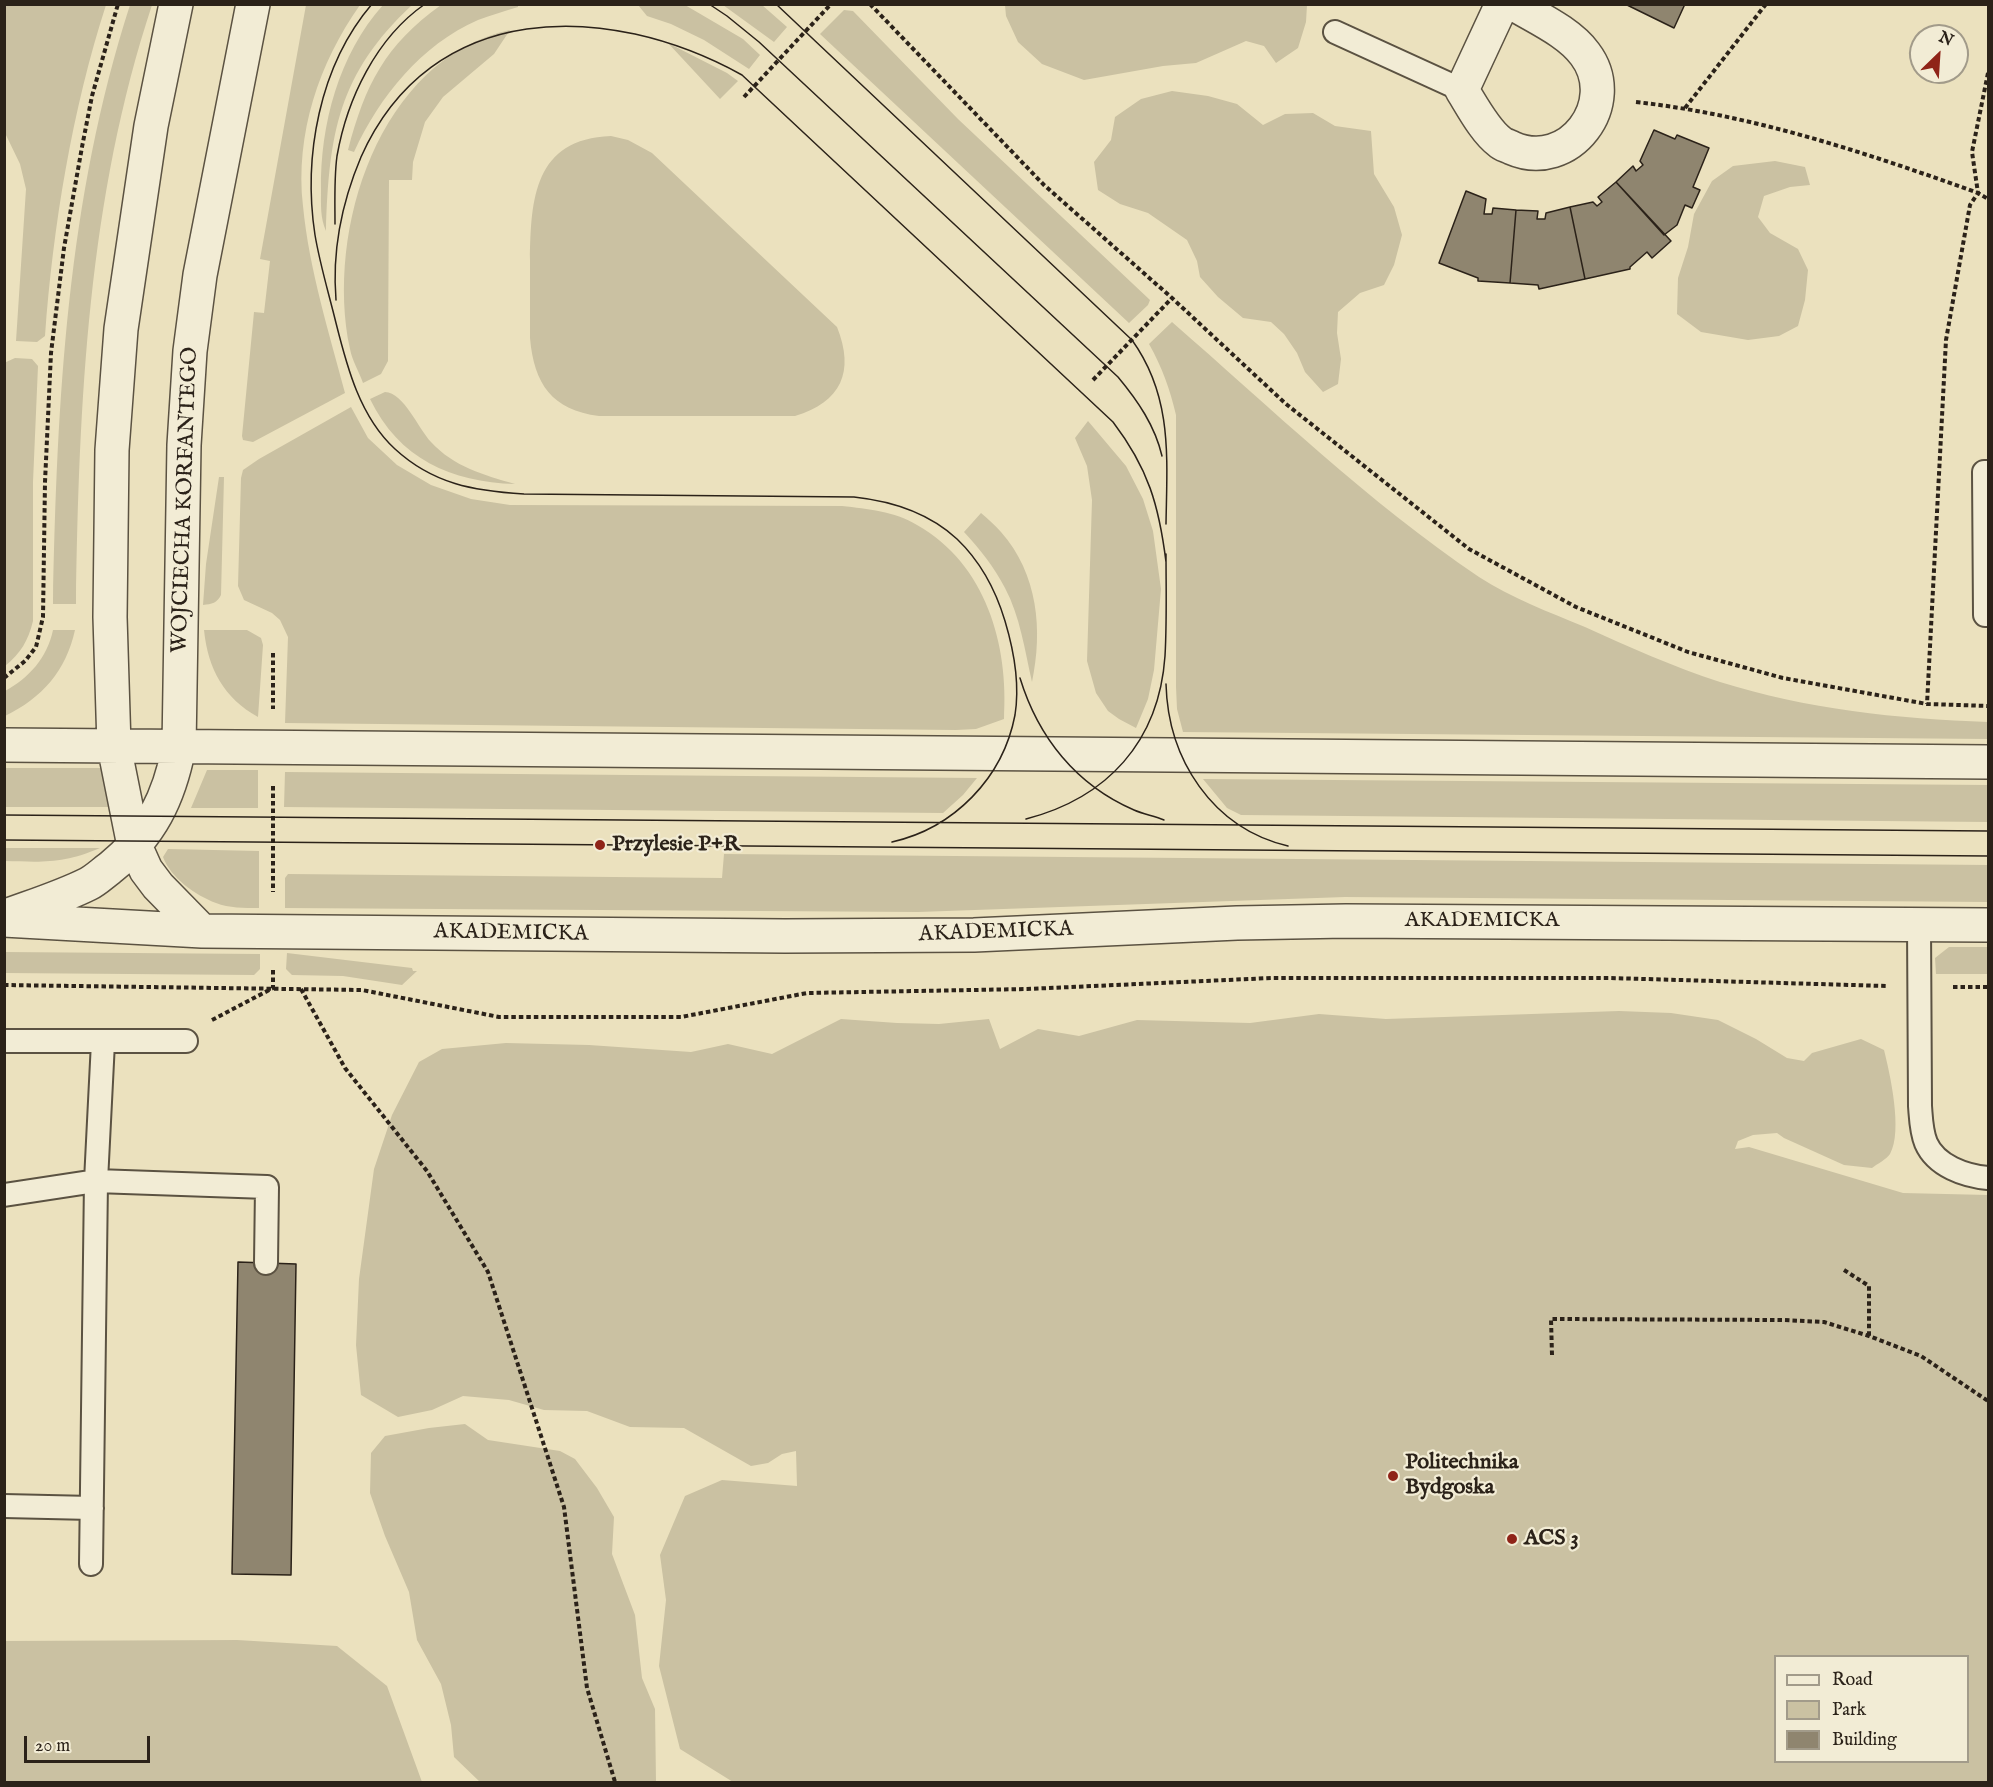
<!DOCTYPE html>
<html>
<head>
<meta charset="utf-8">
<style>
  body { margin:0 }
  #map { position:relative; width:1993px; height:1787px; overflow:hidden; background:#ebe1be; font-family:"IM FELL English",serif }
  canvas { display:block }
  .frame { position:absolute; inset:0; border:6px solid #2b2219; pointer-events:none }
  .legend { position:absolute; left:1774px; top:1655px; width:195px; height:108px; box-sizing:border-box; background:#f2ecd5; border:2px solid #a29b8a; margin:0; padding:8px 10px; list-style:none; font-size:18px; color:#2b2219 }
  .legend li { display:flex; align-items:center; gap:12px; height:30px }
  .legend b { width:30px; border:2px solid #a29b8a }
  .north { position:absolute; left:1909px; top:24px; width:60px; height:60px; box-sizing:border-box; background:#f2ecd5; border:2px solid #a29b8a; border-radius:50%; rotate:25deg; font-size:16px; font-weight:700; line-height:24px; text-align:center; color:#2b2219 }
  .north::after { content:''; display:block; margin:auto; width:21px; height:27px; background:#8f2418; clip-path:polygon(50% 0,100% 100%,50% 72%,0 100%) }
  .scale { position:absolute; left:24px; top:1736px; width:126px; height:27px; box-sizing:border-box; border:3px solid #2b2219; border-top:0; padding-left:8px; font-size:18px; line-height:21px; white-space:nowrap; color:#2b2219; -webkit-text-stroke:4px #f2ecd5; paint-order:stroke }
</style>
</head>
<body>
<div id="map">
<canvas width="1993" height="1787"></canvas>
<div class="frame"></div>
<ul class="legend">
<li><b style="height:8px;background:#f2ecd5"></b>Road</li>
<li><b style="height:16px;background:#cac1a2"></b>Park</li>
<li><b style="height:16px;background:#8f856f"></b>Building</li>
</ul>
<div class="north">N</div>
<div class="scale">20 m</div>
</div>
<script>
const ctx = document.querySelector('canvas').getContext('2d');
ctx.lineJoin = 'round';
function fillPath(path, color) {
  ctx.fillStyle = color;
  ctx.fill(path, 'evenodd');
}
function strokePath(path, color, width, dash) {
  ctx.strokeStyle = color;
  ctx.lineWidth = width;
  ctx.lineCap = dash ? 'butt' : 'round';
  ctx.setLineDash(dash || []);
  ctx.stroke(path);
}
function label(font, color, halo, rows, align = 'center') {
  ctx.font = font + ' "IM FELL English",serif';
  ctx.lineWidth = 4.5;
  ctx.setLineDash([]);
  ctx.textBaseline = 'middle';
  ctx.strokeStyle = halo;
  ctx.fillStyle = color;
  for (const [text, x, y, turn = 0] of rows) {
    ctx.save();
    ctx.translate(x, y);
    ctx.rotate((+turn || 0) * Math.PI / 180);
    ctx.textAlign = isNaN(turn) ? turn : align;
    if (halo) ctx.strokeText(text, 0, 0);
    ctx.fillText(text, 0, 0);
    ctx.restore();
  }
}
fillPath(new Path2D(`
  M5 4 106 5C72 110 53 226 45 336L37 342 16 341 26 189 20 164 5 133Z
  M130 5H152C88 198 79 402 76 604H53C57 400 67 200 130 5Z
  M306 5H360C319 63 295 134 303 206 309 269 329 332 345 393L253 442 243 440 242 436 254 312 264 313 270 261 260 259Z
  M383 5H412C338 74 329 134 326 231 320 218 321 204 321 190 320 125 339 54 383 5Z
  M441 5H518V7C505 11 491 15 478 20 421 45 380 96 354 152L348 150C365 85 385 45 441 5Z
  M638 5H685L743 39 760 55 749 69 704 40 671 24 647 16Z
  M723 5H762L787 27 774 42Z
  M1005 5V4L1307 5 1306 22 1298 48 1276 63 1264 46 1246 41 1196 63 1163 66 1084 80 1042 64 1018 42 1006 16Z
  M844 10 853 11 958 119 1150 300 1148 305 1129 323 820 34Z
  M510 30 494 54 443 97 425 122 413 162 412 180H389L388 361 381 374 363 383C359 372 352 360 350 349 325 231 379 58 510 30Z
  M668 43 727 73 738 81 720 99Z
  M1172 91 1208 96 1237 104 1263 125 1285 114 1313 113 1335 126 1371 131 1374 174 1394 207 1402 235 1394 265 1384 285 1360 293 1338 312 1337 333 1341 359 1338 384 1323 392 1305 372 1297 353 1284 334 1271 322 1243 318 1218 297 1200 277 1197 261 1187 240 1148 213 1120 204 1098 190 1094 162 1111 140 1115 117 1141 99Z
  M611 136 628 140 652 153 837 327C855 372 841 402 795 416H599C552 410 534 384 530 338 530 312 530 286 530 260 531 199 534 139 611 136Z
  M1775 161 1805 167 1810 185 1790 187 1764 196 1758 217 1770 233 1798 249 1808 270 1805 300 1798 326 1779 336 1748 340 1701 332 1677 314 1678 278 1688 247 1694 214 1712 181 1733 166Z
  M1172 322C1272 409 1368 502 1479 577 1511 598 1549 612 1585 627 1629 647 1674 667 1720 682 1806 709 1898 719 1988 722V739L1183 732 1177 709 1176 687V415C1170 389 1162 367 1149 344Z
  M15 358 32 359 38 366 33 482V621C28 641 21 653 5 666L4 363Z
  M385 392C404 393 418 428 431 442 454 467 484 475 515 484 451 482 399 459 370 399Z
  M351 407 368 438 397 465 431 485 471 499 510 505 842 506C868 509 894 511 917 525 986 564 1009 645 1004 719L976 729 956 730 285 723 288 637 280 620 272 613 244 600 238 586 241 478 243 470 259 459Z
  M1088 421 1126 466 1143 499 1153 531 1161 589 1154 670 1148 699 1136 728 1119 719 1108 711 1096 693 1087 661 1092 500 1087 466 1075 438Z
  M219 477H224L221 595C217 603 212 604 203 605L206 564Z
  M981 513C988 519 995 525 1001 532 1038 574 1043 630 1032 682 1025 651 1020 616 1005 588 994 567 980 549 964 532Z
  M53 630H75C66 671 42 698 5 716V691C29 678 47 658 53 630Z
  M204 630H247L261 638 263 645 258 717C224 698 208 669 204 630Z
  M5 768H111V807H5Z
  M207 770H258V808H191Z
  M285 772 977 778 963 795 943 813 284 807Z
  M1203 779 1988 785V822L1241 815 1227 808Z
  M5 848H100C63 864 43 862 5 861Z
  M168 849 259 851V908C244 908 229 908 216 903 195 895 171 878 163 857Z
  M724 854 1988 865V902L1345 897 918 912 285 908V878L288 874 722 878Z
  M1949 947H1988V974H1936L1935 958Z
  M5 952 260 954V969L254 975 5 973Z
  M287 953 412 968 413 971H417L402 985 343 976 292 975 286 969Z
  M1619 1011 1671 1013 1718 1020 1756 1039 1787 1058 1804 1061 1812 1053 1861 1039 1884 1050C1890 1074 1903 1131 1890 1154 1887 1159 1877 1164 1872 1168L1844 1165 1784 1138 1777 1133 1753 1135 1738 1141 1735 1149 1749 1147 1903 1193 1988 1195V1782H733L680 1749 659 1666 666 1600 660 1555 685 1496 722 1480 797 1486 796 1451 782 1454 768 1463 751 1466 684 1428 630 1427 587 1411 544 1410 509 1400 463 1396 432 1410 398 1417 361 1395 356 1345 359 1279 374 1169 392 1115 419 1062 442 1049 506 1043 589 1045 691 1052 728 1044 772 1054 841 1019 897 1023 939 1024 989 1019 1000 1049 1038 1029 1079 1036 1137 1020 1250 1023 1319 1014 1386 1019ZM1968 1656V1762H1776V1656Z
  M465 1424 488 1440 560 1451 575 1459 597 1488 614 1517 612 1554 635 1615 642 1678 655 1709 656 1782H620L616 1780 611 1782H480L454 1757 451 1725 441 1684 417 1640 409 1592 385 1536 370 1493 371 1453 385 1436 429 1428Z
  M237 1640 337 1646 387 1686 422 1782H5V1641Z`), '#cac1a2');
const building = new Path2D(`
  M1625 4H1685L1674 28Z
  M1654 130 1675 139 1677 135 1709 148 1693 187 1700 190 1692 208 1685 205 1677 225 1664 235 1616 182 1633 166 1636 171 1643 165 1640 161Z
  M1616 182 1671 241 1652 258 1647 252 1630 267V269L1585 279 1570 207 1593 202 1597 206 1602 202 1598 197Z
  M1466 191 1486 199 1484 214H1492L1493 208 1516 210 1510 283 1478 281V278L1439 263Z
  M1570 207 1585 279 1539 289 1538 285 1510 283 1516 210 1538 211 1537 219H1545L1546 213Z
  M238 1262 296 1264 291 1575 232 1574Z`);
fillPath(building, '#8f856f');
strokePath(building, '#2b2219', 1.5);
const service = new Path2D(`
  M1335 32 1462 90
  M1988 472H1984L1985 615H1988
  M1919 924 1920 1106C1921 1118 1921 1131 1926 1143 1936 1166 1965 1176 1988 1178
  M4 1041H186
  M4 1195 96 1181 267 1187 266 1263
  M4 1506 92 1508
  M91 1564 96 1181 103 1042`);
const minor = new Path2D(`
  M1502 4 1462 90C1472 106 1485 131 1500 142 1503 145 1509 146 1512 148 1569 173 1622 103 1585 54 1569 32 1537 18 1514 4`);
const tertiary = new Path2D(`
  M176 4 151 126 121 329 112 450 110 617 114 746 133 841 146 870 158 886 202 931
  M4 745 1988 762
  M6 916C33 906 62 897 88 884 96 880 103 873 110 868 151 835 169 798 179 747L184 445 190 351 200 275 253 4
  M4 920 202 931 785 936 974 935 1237 923 1346 921 1988 925`);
strokePath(service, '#5b5242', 26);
strokePath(minor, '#5b5242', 36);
strokePath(tertiary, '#5b5242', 36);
strokePath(new Path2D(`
  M870 4 1044 185 1172 298 1286 404 1469 549 1576 607 1688 652 1783 678 1927 704 1988 706
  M1988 73 1972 152 1978 193 1988 199
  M744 97 831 4
  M1636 102C1753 115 1867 153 1978 193L1970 205 1946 340 1927 704
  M1685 108 1766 4
  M1093 380 1172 298
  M273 653V709
  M4 678 25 661 36 647 43 617 45 482 51 353 64 248 82 147 92 96 118 4
  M273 786V892
  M4 985 362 990 499 1017H681L807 993 1027 989 1271 978H1610L1886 986
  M1953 987H1988
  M301 989 345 1068 427 1171 488 1272 564 1507 587 1688 615 1782
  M212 1020 273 988V969
  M1844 1270 1869 1286V1336
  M1552 1355 1551 1319 1784 1320 1824 1322 1869 1336 1921 1356 1988 1401`), '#2b2219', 4, [4.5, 3]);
strokePath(service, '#f2ecd5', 22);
strokePath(minor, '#f2ecd5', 33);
strokePath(tertiary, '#f2ecd5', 33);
strokePath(new Path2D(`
  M372 4C319 66 303 157 315 235 320 265 329 294 336 323 347 367 360 417 395 449 433 484 474 491 524 494L854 497C891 501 929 513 957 539 980 561 996 591 1005 621 1014 651 1020 684 1015 715 1003 778 954 828 892 842
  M709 4 727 16 759 42 1118 377C1138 401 1155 426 1162 456
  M776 4 1132 340C1173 397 1167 458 1166 524
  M335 224C335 202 334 178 337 156 347 99 376 38 425 4
  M336 300C332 251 342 202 361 157 431 0 606 0 742 75L1113 422C1148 468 1159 505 1166 562
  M1020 678C1038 737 1076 785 1134 810 1143 814 1154 816 1164 820
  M1166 684C1168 759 1212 828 1288 846
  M4 815 1988 831
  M1026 819C1107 798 1159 742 1165 656 1167 622 1166 588 1166 554
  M4 840 1988 856`), '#2b2219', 1.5);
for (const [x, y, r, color] of [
  [600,845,6,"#8f2418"],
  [1393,1476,6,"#8f2418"],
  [1512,1539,6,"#8f2418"]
]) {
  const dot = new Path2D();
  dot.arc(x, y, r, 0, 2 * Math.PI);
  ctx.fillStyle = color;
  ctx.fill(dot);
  strokePath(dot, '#f2ecd5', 2);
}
label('22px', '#2b2219', '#f2ecd5', [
  ["WOJCIECHA KORFANTEGO",186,500,-88],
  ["AKADEMICKA",1482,921],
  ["AKADEMICKA",996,933,-2],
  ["AKADEMICKA",511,934,1]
]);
label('bold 22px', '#2b2219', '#f2ecd5', [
  ["Przylesie P+R",612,845],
  ["Politechnika",1405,1463],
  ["Bydgoska",1405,1488],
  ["ACS 3",1524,1539]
], 'left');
</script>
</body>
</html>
